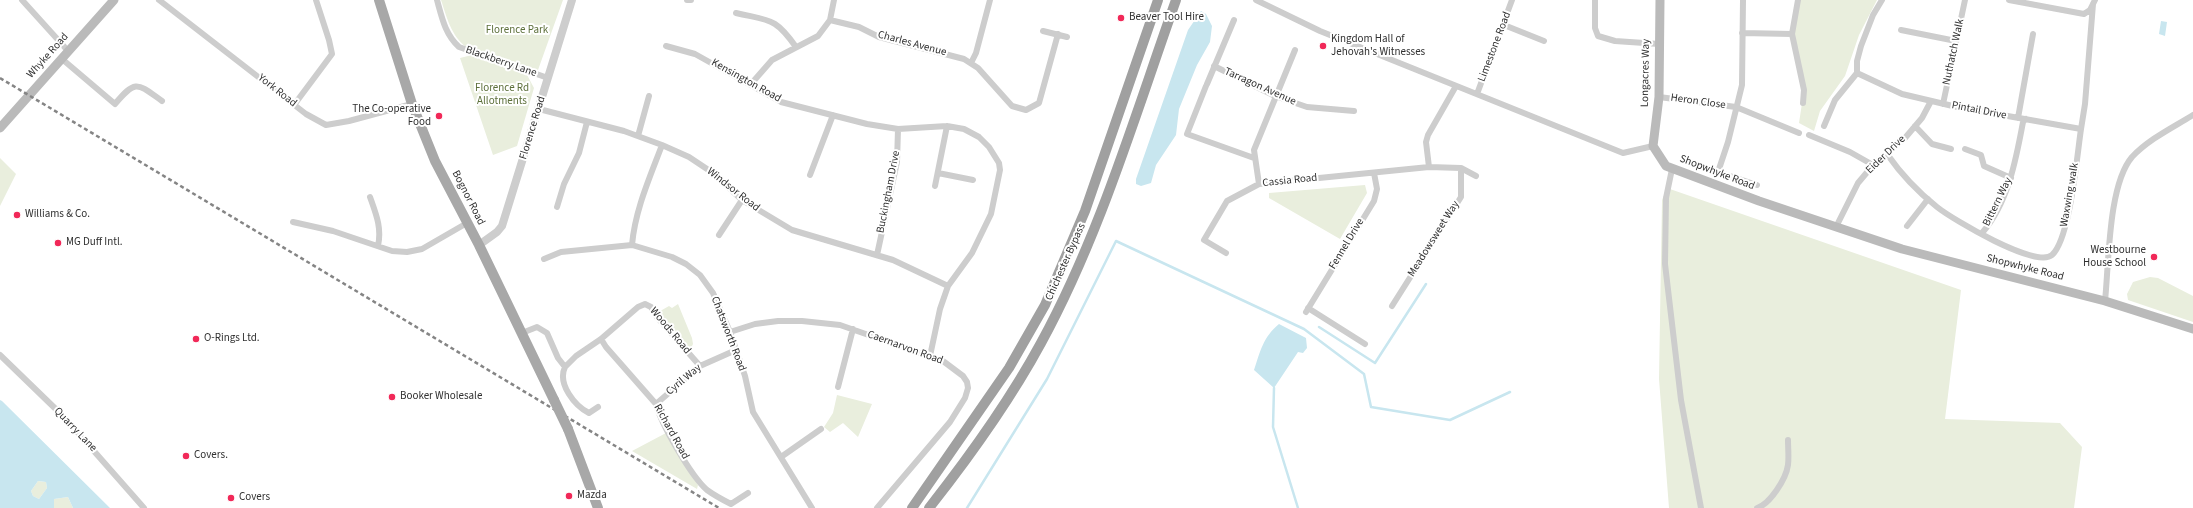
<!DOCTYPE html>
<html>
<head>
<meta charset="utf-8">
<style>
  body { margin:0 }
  canvas { display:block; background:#fff }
</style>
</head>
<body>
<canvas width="2193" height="508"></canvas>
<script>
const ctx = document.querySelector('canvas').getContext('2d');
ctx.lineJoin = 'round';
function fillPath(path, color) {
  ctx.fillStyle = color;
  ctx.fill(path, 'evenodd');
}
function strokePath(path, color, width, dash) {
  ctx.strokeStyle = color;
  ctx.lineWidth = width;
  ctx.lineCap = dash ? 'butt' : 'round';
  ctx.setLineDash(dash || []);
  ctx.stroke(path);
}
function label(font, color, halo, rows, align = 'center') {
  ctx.font = font + ' "Source Sans 3",sans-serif';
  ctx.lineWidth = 4;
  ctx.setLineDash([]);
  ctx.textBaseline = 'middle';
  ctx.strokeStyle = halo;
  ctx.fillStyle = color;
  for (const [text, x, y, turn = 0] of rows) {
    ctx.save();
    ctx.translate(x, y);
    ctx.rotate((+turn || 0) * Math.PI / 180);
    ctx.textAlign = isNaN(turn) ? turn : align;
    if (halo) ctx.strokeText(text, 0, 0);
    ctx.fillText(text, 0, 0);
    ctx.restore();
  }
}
fillPath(new Path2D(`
  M441 0H563L538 70 466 47C451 35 447 18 441 0Z
  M1798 0H1877L1859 35 1845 76 1820 111 1814 131 1799 123 1804 90 1792 34Z
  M472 55 526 73 534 88 517 146 493 155 460 58Z
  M0 158 16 174 0 206Z
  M1365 185 1367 193 1340 239 1269 198V193Z
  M1667 188 1961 290 1945 419 2060 423 2082 447 2074 508H1669L1659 379 1662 200Z
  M2150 277 2158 278 2193 296V322L2128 300 2127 294 2133 282Z
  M678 304 692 338 693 344 690 350 659 315 657 310H662L669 306 672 308Z
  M837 395 872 404 858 437 843 423 830 432 824 427 833 413Z
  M666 433 698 485 697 489 632 451Z
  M38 481 46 482 47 488 39 499 33 496 31 491Z
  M68 497 73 508H54V499Z`), '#e9eedd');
fillPath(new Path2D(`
  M1201 11 1206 14 1212 26 1210 42 1197 65 1179 109 1176 135 1156 165 1151 183 1141 186 1136 184V179L1188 30Z
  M2161 21 2167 22 2165 36 2159 34Z
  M1279 324 1306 338 1307 348 1303 353 1298 352 1274 388 1254 370C1260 352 1263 337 1279 324Z
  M0 400 2 401 110 508H73L68 497 54 499V508H0ZM38 481 46 482 47 488 39 499 33 496 31 491Z`), '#c8e6ef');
strokePath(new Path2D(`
  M1319 327 1375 363 1426 284
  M1274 388 1273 427 1298 508
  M967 508 1047 379 1116 241 1304 329 1364 374 1371 407 1450 420 1510 392`), '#c8e6ef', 2.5);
strokePath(new Path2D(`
  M22 0 69 52
  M159 0 306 114 326 125 349 121 412 104
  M437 0C442 18 445 34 459 47L548 78
  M687 0H691
  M1256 0 1320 31 1623 153 1653 146
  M1595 0V28L1598 36 1615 41 1659 44
  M1743 0 1742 85 1728 142 1718 172 1757 185
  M1798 0 1792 34 1804 90 1803 103
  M2009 0 2084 14 2090 10 2095 0
  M736 13C770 21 775 17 796 47
  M830 20 859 27 879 37 964 59 978 68 1012 106 1026 110 1039 103 1058 34
  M1504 25 1544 41
  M1901 30 1956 41
  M1043 31 1067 37
  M1742 33 1792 34
  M666 46 695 54 781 102 867 124 898 129 947 126 964 129 979 137 989 147 999 163 1000 170 991 214 972 253 948 286 940 309 930 356
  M62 59 115 104C136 79 137 83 162 101
  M971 63 976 53 990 0
  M1214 66 1275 96 1307 107 1354 111
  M1857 73 1902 94 1957 107 2081 129 2085 104 2093 4
  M751 84 772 60 818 36 830 20 834 0
  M1207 84 1234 20
  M1206 86 1187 134 1254 158
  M1477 94 1512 0
  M1659 97 1736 107 1799 133
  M1943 104 1965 0
  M294 105 332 54 329 40 316 0
  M539 109 624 131 662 145 689 157 713 173 742 200 792 230 893 260 948 286
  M2018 118 2033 34
  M1824 126 1835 100 1857 73V61L1861 46 1873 15 1882 0
  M1915 126 1932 144 1951 149
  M1809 135 1850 152 1873 165
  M638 136 649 96
  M1965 149 1981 155 1984 166 2011 178
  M1887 154C1901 174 1918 192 1937 207 1952 219 2036 269 2052 255 2070 239 2077 155 2081 129
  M1688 161 1718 172
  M1429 167 1426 142 1428 135 1456 86
  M1672 169 1666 198 1665 264 1681 400 1701 508
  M938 173 973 180
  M810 175 833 115
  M1259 184 1254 150 1295 50
  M935 186 947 126
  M370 197C376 214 382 228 378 246
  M557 207 564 184 579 153 587 122
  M293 222 333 231 392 251 407 252 422 249 467 223
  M1907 226 1928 199
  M1836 227 1858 183 1874 164 1905 138 1922 118 1931 101
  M1982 233C2008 203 2016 160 2023 122L2026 119
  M719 235 742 200
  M632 245C635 210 650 177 662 145
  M1226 253 1204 240 1227 201 1259 184 1429 167 1461 168 1476 176
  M877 255 897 162 898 129
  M544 259 561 252 632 245 672 257 686 264 700 275 713 293 730 332 745 376 753 412 812 508
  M2105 301C2109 264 2108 185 2132 157 2149 139 2172 128 2193 115
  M1392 306 1461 197V168
  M1308 308 1365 344
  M1306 312 1374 201 1377 189 1374 173
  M730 332 755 324 778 321H802L840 325 943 361 963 376 967 382 968 388 965 398 950 422 877 508
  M522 333 537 327 547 333 558 358 565 367 576 356 601 339 638 307 645 304 651 307 656 316 700 366
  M601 339 606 347 656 404C661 424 691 476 707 490 714 495 723 500 731 504L748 493
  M0 355 64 417 144 508
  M565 367C557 384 575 406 589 413L598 407
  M838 387 853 329
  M656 404 700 366 736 350
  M781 457 821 429
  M1757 508C1770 504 1786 479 1788 465 1789 457 1788 448 1788 440`), '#cdcdcd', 6);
strokePath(new Path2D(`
  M479 245 497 232 502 226 572 0`), '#cdcdcd', 8);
strokePath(new Path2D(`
  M1660 0 1659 97 1653 146 1666 166 1759 201 1902 249 2105 301 2193 329
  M0 128 114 0`), '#bababa', 9);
strokePath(new Path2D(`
  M379 0 412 104 435 161 479 245 554 400
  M568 429 598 508`), '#a8a8a8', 10);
strokePath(new Path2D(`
  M912 508 1009 368 1045 305 1085 211 1158 0
  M929 508C970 456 1009 402 1041 343 1100 235 1135 115 1176 0`), '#a0a0a0', 10);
strokePath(new Path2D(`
  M0 78 719 508`), '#858585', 2.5, [4, 3]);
strokePath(new Path2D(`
  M554 400 568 429`), '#a8a8a8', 10);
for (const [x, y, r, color] of [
  [1121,18,4,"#f12858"],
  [1323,46,4,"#f12858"],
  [439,116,4,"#f12858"],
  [17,215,4,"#f12858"],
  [58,243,4,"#f12858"],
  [2154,257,4,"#f12858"],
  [196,339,4,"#f12858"],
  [392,397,4,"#f12858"],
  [186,456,4,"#f12858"],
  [569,496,4,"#f12858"],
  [231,498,4,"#f12858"]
]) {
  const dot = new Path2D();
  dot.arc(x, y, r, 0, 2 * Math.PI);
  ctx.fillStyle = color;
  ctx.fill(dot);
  strokePath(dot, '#fff', 1.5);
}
label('11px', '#303030', '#fff', [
  ["Beaver Tool Hire",1129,18],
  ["Kingdom Hall of",1331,40],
  ["Jehovah's Witnesses",1331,53],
  ["The Co-operative",431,110,"right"],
  ["Food",431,123,"right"],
  ["Williams & Co.",25,215],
  ["MG Duff Intl.",66,243],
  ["Westbourne",2146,251,"right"],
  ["House School",2146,264,"right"],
  ["O-Rings Ltd.",204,339],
  ["Booker Wholesale",400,397],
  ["Covers.",194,456],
  ["Mazda",577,496],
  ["Covers",239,498]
], 'left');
label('11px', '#5c6f3a', '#fff', [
  ["Florence Park",517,31],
  ["Florence Rd",502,89],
  ["Allotments",502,102]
]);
label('11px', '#303030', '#fff', [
  ["Charles Avenue",912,44,15],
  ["Limestone Road",1495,47,-69],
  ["Nuthatch Walk",1954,52,-78],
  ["Whyke Road",48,56,-48],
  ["Blackberry Lane",501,62,19],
  ["Longacres Way",1646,73,-89],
  ["Kensington Road",746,81,29],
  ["Tarragon Avenue",1260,87,24],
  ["York Road",277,91,38],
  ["Heron Close",1698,102,8],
  ["Pintail Drive",1979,111,11],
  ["Florence Road",533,128,-73],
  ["Eider Drive",1886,155,-44],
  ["Shopwhyke Road",1717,173,21],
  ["Cassia Road",1290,181,-6],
  ["Windsor Road",733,190,38],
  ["Buckingham Drive",889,192,-79],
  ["Waxwing walk",2070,195,-80],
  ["Bognor Road",468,198,63],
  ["Bittern Way",1998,202,-64],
  ["Meadowsweet Way",1434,239,-58],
  ["Fennel Drive",1347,244,-59],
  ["Chichester Bypass",1066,262,-66],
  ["Shopwhyke Road",2025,268,14],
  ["Woods Road",670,331,50],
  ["Chatsworth Road",728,334,69],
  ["Caernarvon Road",905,348,20],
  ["Cyril Way",684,380,-40],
  ["Quarry Lane",75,430,46],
  ["Richard Road",671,432,61]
]);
</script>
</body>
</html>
